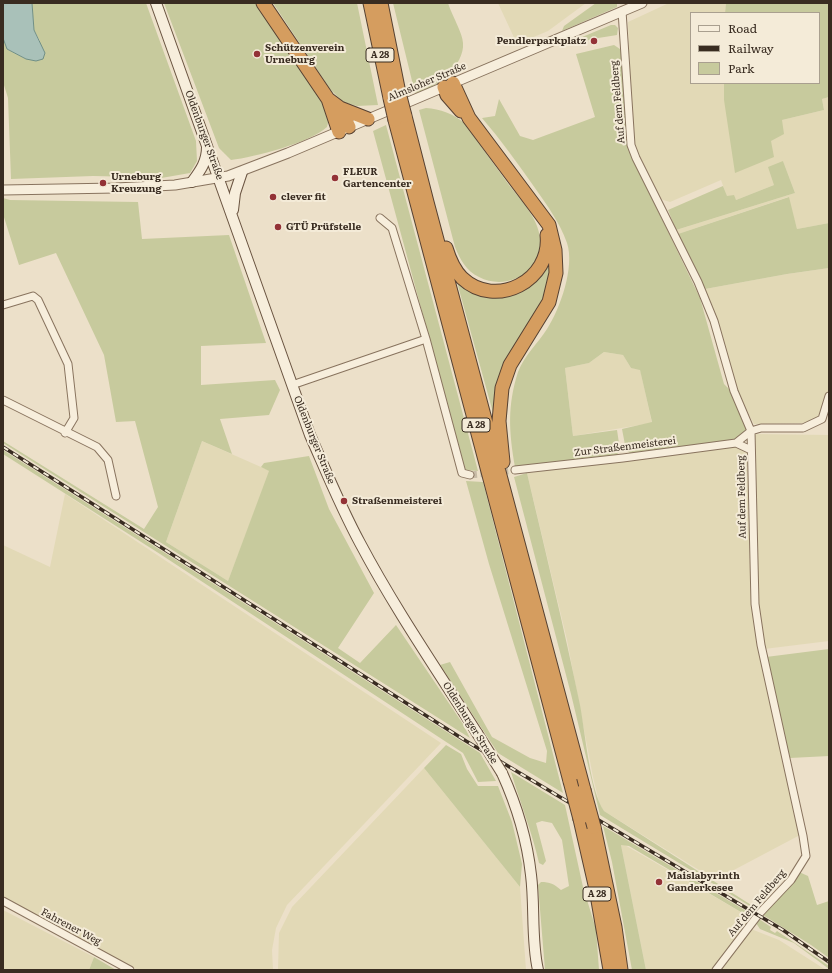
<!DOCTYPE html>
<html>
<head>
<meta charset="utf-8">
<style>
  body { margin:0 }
  #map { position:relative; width:832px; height:973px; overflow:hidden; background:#ece0c9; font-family:Literata,serif }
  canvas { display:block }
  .frame { position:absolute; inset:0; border:4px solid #392c21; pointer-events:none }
  .legend { position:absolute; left:690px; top:12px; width:130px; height:72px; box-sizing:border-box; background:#f4ebd8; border:1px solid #a99f8f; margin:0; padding:5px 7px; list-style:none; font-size:12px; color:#392c21 }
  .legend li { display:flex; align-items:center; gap:8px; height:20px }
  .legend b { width:20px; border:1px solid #a99f8f }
</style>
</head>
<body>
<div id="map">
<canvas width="832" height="973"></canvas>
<div class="frame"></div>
<ul class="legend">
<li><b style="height:5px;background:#f7eedc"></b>Road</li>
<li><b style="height:5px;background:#392c21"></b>Railway</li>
<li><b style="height:11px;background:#c7ca9d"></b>Park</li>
</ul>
</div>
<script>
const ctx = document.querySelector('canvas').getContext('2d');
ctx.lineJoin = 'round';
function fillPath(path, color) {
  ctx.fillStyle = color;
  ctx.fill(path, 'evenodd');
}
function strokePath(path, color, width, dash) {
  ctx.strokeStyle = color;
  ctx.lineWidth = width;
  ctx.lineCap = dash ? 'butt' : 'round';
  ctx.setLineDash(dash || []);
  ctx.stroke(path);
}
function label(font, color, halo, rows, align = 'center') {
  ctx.font = font + ' Literata,serif';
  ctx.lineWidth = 4;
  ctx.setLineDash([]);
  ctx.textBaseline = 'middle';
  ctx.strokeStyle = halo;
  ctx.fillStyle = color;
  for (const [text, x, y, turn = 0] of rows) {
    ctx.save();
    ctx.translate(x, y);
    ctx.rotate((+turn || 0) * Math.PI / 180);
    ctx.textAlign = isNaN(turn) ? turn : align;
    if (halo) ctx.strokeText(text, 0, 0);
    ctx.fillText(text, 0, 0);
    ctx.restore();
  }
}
fillPath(new Path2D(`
  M498 3H586L548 31 517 44Z
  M669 3H726L725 13H691V83H724V100L771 141 782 120 824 110 822 99 829 97V223L797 229 788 197 678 234 676 230 795 193 783 161 774 185 736 200 727 197 721 180 670 202 660 199 648 179 635 144 632 127 628 22Z
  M829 268V390L821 418 802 423 754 424 735 390 716 320 705 289 787 274Z
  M604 352 623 355 631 368 640 369 652 423 573 436 565 368 589 363Z
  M752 434 829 435V641L764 649 757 604Z
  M202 441 270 471 228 581 166 542Z
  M739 446 747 453 751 605 800 835 715 880 604 811 600 806 593 777 567 640 527 473Z
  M65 494 441 743 287 905 276 928 272 950 273 970H138L3 898V545L50 567Z
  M424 768 520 887 526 970H278L279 933 292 907Z
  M623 844 751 918 713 970H646L621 845Z
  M3 910 94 957 89 970H3Z
  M751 929 779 940 826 970H719Z`), '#e2d9b6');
fillPath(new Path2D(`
  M32 3H146L196 141 197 161 190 173 144 181 139 177 93 176 11 179 8 98 3 82V38L7 49 26 59 40 41 34 30Z
  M164 3H258L269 23 323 102 329 119 327 127C309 143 255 157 231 160L219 148Z
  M273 3H357L378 105 357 106 343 102 330 89Z
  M393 3H448C451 13 463 34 463 43 465 65 435 90 415 93Z
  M596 3H617V7L562 31 564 26Z
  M726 3H829V97L822 99 824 110 782 120 784 134 771 141 774 157 735 173 724 100V83H819V13H725Z
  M611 25H615L618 28 617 35 592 39 576 44 575 40Z
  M614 45 620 49 622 52 630 153 700 298 724 384 732 392 747 429 744 434 733 441 631 454 626 450 622 429 652 422 640 370 631 368 623 355 604 352 589 363 565 368 573 436 617 430 620 450 616 456 515 467C509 433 507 406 518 372 524 356 538 343 547 329 560 309 575 267 567 243 560 223 547 205 535 188 518 164 501 140 482 118L495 116 499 99 520 136 533 140 595 117 576 54Z
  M426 108C440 109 454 114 464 123 479 144 494 164 509 185 521 200 537 217 540 237 546 271 507 292 479 277 466 271 460 259 455 247L419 110Z
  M386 125 478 471 465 470 373 131Z
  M783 161 795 193 676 230 668 210 723 186 727 196 734 195 736 200 774 185 768 167Z
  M789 197 797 229 829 223V268L787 274 705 289 678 234Z
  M3 198 10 200 138 202 142 239 229 235 266 343 201 346V385L275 380 280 390 269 415 220 419 232 454 202 441 166 542 228 581 269 471 261 467 264 463 309 456 329 509 374 593 338 648 360 663 396 625 463 724 470 738 3 443V441L144 529 158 507 135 421 116 422 104 355 56 253 19 265 3 214Z
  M552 256 550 285 534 321 495 420 455 275 518 292 539 279Z
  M3 450 480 753 496 781 478 782 463 753 160 554 3 454Z
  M527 473C545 550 564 627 580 705 585 731 590 791 604 811L759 910 758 911 600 815 571 694 514 477Z
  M466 481 483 482 563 793 498 753 440 665 450 662 492 737 530 758 546 763 547 751 489 564Z
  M829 649V756L790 758 766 657Z
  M446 745 461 754 467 769 478 786H498L512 822 522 864 520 887 424 768Z
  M511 772 565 805 583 887 596 929 599 970H545L538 885 541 882C550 882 554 884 561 890L569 886 562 840 552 823 542 821 536 823 546 861 543 865 539 863C532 832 520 802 511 772Z
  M603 826 753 915 751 918 629 846 621 845 646 970H632L612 862Z
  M799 872 808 876 817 905 829 901V958L811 945 763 915Z
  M759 919 771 927 770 930 775 933 777 931 829 966V969L794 943 760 929 756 923Z
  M94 957 116 970H89Z`), '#c7ca9d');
const water = new Path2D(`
  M3 3H32L34 30 45 53 43 59 36 61 26 59 7 49 3 38Z`);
fillPath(water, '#a9c1b9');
strokePath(water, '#708f86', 1);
strokePath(new Path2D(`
  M470 475 515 470`), '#c8bca7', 7, [7, 3.5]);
const minor = new Path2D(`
  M622 11 631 145 636 158 698 282 714 321 734 391 751 431 755 604 761 645 803 836 806 856 791 880 758 915 716 970
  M380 218 392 228 426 339 462 473 470 475
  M3 305 33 296 38 300 68 364 74 418 65 433
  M292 385 426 339
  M3 400 97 447 108 460 116 496
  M736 443 751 450
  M515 470 623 458 736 443 751 431 761 428H803L822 419 829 396
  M3 901 130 970`);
const tertiary = new Path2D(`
  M3 190 116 188 175 185 228 176 288 153 642 3`);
const secondary = new Path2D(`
  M156 3 310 435C326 471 341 508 360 543 395 609 437 670 477 733
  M192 182C200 171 207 162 207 147
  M233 210 235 193 242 172
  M502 773C517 806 527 839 531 875 535 906 531 940 538 970`);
const motorway = new Path2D(`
  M263 3 328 99 339 132
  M370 3 390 98
  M381 3 399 93
  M453 83 469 118 549 225 555 250 556 273 549 302 510 365 502 388 499 421 503 462
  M444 87 447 95 461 111
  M328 99 340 108 368 119
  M340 108 349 127
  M405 116 427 202 584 790
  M395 120 570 781
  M446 248C449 258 454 270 462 278 496 310 552 280 547 235
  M580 819 596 889 610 970
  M594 827 615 927 621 970`);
strokePath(minor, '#88735e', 9);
strokePath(tertiary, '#88735e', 11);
strokePath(secondary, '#6a5441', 12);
strokePath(motorway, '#564132', 15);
strokePath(minor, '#f7eedc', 7);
strokePath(tertiary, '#f7eedc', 9);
strokePath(secondary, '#f7eedc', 10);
strokePath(motorway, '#d59d5f', 13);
const rail = new Path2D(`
  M3 447 466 741 783 930 829 962`);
strokePath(rail, '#392c21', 3.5);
strokePath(rail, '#f4ebd8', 2, [6]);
const secondaryBridge = new Path2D(`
  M477 733 502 773`);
const motorwayBridge = new Path2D(`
  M399 93 405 116
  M390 98 395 120
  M570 781 580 819
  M584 790 594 827`);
strokePath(secondaryBridge, '#6a5441', 12, []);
strokePath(motorwayBridge, '#564132', 15, []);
strokePath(secondaryBridge, '#f7eedc', 10);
strokePath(motorwayBridge, '#d59d5f', 13);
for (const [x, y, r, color] of [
  [594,41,4,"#933236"],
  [257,54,4,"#933236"],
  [335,178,4,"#933236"],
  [103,183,4,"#933236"],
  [273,197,4,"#933236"],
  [278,227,4,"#933236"],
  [344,501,4,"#933236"],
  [659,882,4,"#933236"]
]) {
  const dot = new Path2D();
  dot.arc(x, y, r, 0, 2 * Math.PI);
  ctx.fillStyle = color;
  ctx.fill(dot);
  strokePath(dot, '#f4ebd8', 1.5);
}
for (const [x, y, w] of [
  [380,55,28],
  [476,425,28],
  [597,894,28]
]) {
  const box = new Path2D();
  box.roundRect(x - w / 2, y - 7, w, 14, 3);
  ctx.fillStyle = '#f4ebd8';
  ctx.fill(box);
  strokePath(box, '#392c21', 1);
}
label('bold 9px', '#392c21', null, [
  ["A 28",380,55],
  ["A 28",476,425],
  ["A 28",597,894]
]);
label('bold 10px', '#392c21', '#f4ebd8', [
  ["Pendlerparkplatz",586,41,"right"],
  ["Schützenverein",265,48],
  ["Urneburg",265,60],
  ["FLEUR",343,172],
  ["Gartencenter",343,184],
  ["Urneburg",111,177],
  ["Kreuzung",111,189],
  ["clever fit",281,197],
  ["GTÜ Prüfstelle",286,227],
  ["Straßenmeisterei",352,501],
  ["Maislabyrinth",667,876],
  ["Ganderkesee",667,888]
], 'left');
label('10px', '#392c21', '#f4ebd8', [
  ["Almsloher Straße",427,82,-23],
  ["Auf dem Feldberg",618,102,-95],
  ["Oldenburger Straße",204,135,70],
  ["Oldenburger Straße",314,440,68],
  ["Zur Straßenmeisterei",625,447,-7],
  ["Auf dem Feldberg",742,497,-91],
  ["Oldenburger Straße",470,723,58],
  ["Auf dem Feldberg",757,903,-50],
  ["Fahrener Weg",71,927,28]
]);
</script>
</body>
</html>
